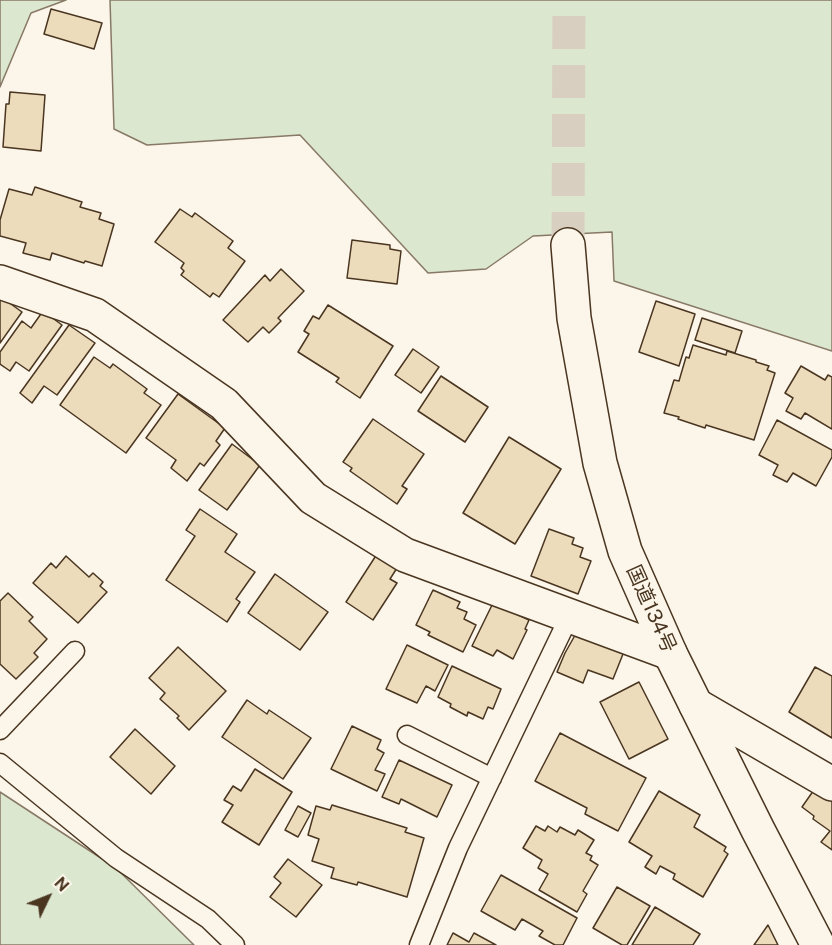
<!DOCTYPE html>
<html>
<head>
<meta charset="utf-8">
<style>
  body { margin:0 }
  #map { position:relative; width:832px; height:945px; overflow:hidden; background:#fbf6e9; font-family:"Public Sans",sans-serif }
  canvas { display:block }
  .north { position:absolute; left:18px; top:867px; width:60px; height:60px; -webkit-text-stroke:4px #fbf6e9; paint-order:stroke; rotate:47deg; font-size:16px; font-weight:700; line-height:24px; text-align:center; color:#4a3520 }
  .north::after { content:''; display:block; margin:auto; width:21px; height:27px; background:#4a3520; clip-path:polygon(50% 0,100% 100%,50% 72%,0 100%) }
</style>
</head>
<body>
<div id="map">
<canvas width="832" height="945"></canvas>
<div class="north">N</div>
</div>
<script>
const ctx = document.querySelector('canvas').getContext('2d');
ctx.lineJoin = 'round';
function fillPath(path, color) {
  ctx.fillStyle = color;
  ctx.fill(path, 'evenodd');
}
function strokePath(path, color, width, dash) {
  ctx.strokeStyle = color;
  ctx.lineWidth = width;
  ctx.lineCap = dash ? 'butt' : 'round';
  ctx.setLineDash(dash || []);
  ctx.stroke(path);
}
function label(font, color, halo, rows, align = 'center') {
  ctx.font = font + ' "Public Sans","Noto Sans JP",sans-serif';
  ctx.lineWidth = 4.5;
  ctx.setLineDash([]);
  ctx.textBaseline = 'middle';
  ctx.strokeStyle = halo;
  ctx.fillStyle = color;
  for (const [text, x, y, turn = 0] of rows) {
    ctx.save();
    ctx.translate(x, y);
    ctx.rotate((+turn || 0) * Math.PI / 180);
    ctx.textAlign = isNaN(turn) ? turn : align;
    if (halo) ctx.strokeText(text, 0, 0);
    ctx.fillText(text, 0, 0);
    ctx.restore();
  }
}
const green = new Path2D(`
  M0 0H66L31 13 0 87Z
  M110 0H832V351L614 281 612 232 533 236 486 269 428 273 300 135 147 145 114 129Z
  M0 792 116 868 194 945H0Z`);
fillPath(green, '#dce7d0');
strokePath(green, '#887966', 1.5);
const building = new Path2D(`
  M51 9 102 23 94 49 44 34Z
  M10 92 45 95 41 151 3 147 6 104H9Z
  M35 187 82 202 80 207 101 213 99 219 114 224 102 266 85 261 84 263 52 253 50 260 23 253 26 243 0 236V220L9 189 32 195Z
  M180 209 192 217 195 213 233 241 228 248 245 261 219 297 213 293 210 297 181 275 184 271 181 268 184 263 155 242Z
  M352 240 390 245V249L401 251 397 284 347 278Z
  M281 269 304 291 278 318 281 321 269 333 263 327 248 342 223 320 265 275 270 281Z
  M0 296 22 312 0 343Z
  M656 301 695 314 679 366 639 352Z
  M328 305 393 346 360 398 336 382 339 378 298 352 309 334 304 331 313 316 319 319Z
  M43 311 62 325 29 371 16 362 10 371 0 364V352L22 321 31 328Z
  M702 318 742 331 735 353 695 340Z
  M69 325 95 343 57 395 44 386 32 403 20 393Z
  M693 345 726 355 727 351 756 360V362L769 366 767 370 775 373 754 440 706 425 705 428 678 419 679 417 664 413 674 380 679 381 686 357 689 358Z
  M413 349 439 367 421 393 395 375Z
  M94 357 110 368 113 364 147 389 144 393 161 405 126 453 60 405Z
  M801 366 825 380 828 375 832 377V429L805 413 801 419 786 411 793 398 785 393Z
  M441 376 488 407 465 442 418 411Z
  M178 394 225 428 216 441 220 445 204 466 200 463 187 481 171 468 176 460 146 438Z
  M373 419 424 454 402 486 407 489 397 504 350 471 352 468 343 462Z
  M777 420 832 450V457L816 486 793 473 787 482 773 475 778 465 759 455Z
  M509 437 561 469 515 544 463 513Z
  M232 444 260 465 227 510 199 490Z
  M200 509 237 534 225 552 255 572 236 599 240 602 227 622 166 580 195 536 186 530Z
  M549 529 574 538 572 544 583 548 580 557 591 561 578 594 531 576Z
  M377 554 397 568 390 579 397 583 373 620 346 602Z
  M66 556 89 577 93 573 103 582 100 586 107 592 78 623 33 583 51 563 56 568Z
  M275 574 328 612 300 650 248 613Z
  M433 590 460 602 457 608 467 612 464 619 476 625 463 652 428 635 430 632 416 625Z
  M8 593 33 617 29 621 47 639 34 653 38 657 16 679 0 664V601Z
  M493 603 529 620 525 629 527 630 513 659 497 650 493 656 472 646Z
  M578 630 625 649 613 679 588 670 583 683 557 672 565 653Z
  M407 645 448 665 435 691 426 686 417 703 386 689Z
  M178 647 226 691 189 730 177 718 179 716 160 699 165 693 149 678Z
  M452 666 501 689 493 709 488 707 483 719 468 712 467 716 450 707 451 704 438 697Z
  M815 667 832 676V738L789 712Z
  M639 682 668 739 629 759 600 702Z
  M247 700 267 714 269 710 311 738 283 779 222 737Z
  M352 726 381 740 377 749 384 753 375 770 385 774 377 791 331 769Z
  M135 729 175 766 151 794 110 757Z
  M560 733 646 778 618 831 585 814 587 808 535 781Z
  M399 760 452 785 437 817 401 799 399 804 382 797Z
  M255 769 292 792 259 845 222 822 233 805 224 800 233 786 241 791Z
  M816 787 832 799V850L821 842 830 831 813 819 814 816 802 807Z
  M659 791 700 815 694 827 726 847 724 851 728 854 703 897 673 879 675 874 660 866 656 874 645 867 652 856 629 842Z
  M332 805 407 828 405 832 424 838 407 897 358 882 357 885 331 878 334 868 312 861 319 839 308 835 316 806 330 810Z
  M298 806 311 813 298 837 285 830Z
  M536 826 545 831 548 826 557 832 560 827 575 835 578 830 594 840 586 853 592 856 590 860 598 865 583 891 587 894 577 912 539 890 548 874 538 868 542 860 523 848Z
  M288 859 322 885 296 917 270 897 281 883 274 877Z
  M501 875 577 918 563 945H555L539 936 543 931 522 919 515 930 481 911Z
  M617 887 650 906 627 945H622L593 928Z
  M655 907 700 934 693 945H632Z
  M768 925 778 945H754Z
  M453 933 469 942 474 933 496 945H447Z`);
fillPath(building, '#ecdcbc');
strokePath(building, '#4a3520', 1.5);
strokePath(new Path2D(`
  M568 245 569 0`), '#d8cfc1', 33, [33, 16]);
const lane = new Path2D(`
  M0 730 75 651
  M407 735 492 778
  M0 763 116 858 208 919 235 945
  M419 945 458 848 570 615`);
const street = new Path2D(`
  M0 282 95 315 224 404 313 498 405 555 670 653
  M696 705 832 784`);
const highway = new Path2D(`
  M568 245 574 318 600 463 625 551 670 653 758 830 818 945`);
strokePath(lane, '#4a3520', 21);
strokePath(street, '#4a3520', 36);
strokePath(highway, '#4a3520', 36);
strokePath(lane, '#fbf6e9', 18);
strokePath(street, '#fbf6e9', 33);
strokePath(highway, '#fbf6e9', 33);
label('20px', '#4a3520', '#fbf6e9', [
  ["国道134号",651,609,66]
]);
</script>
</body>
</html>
